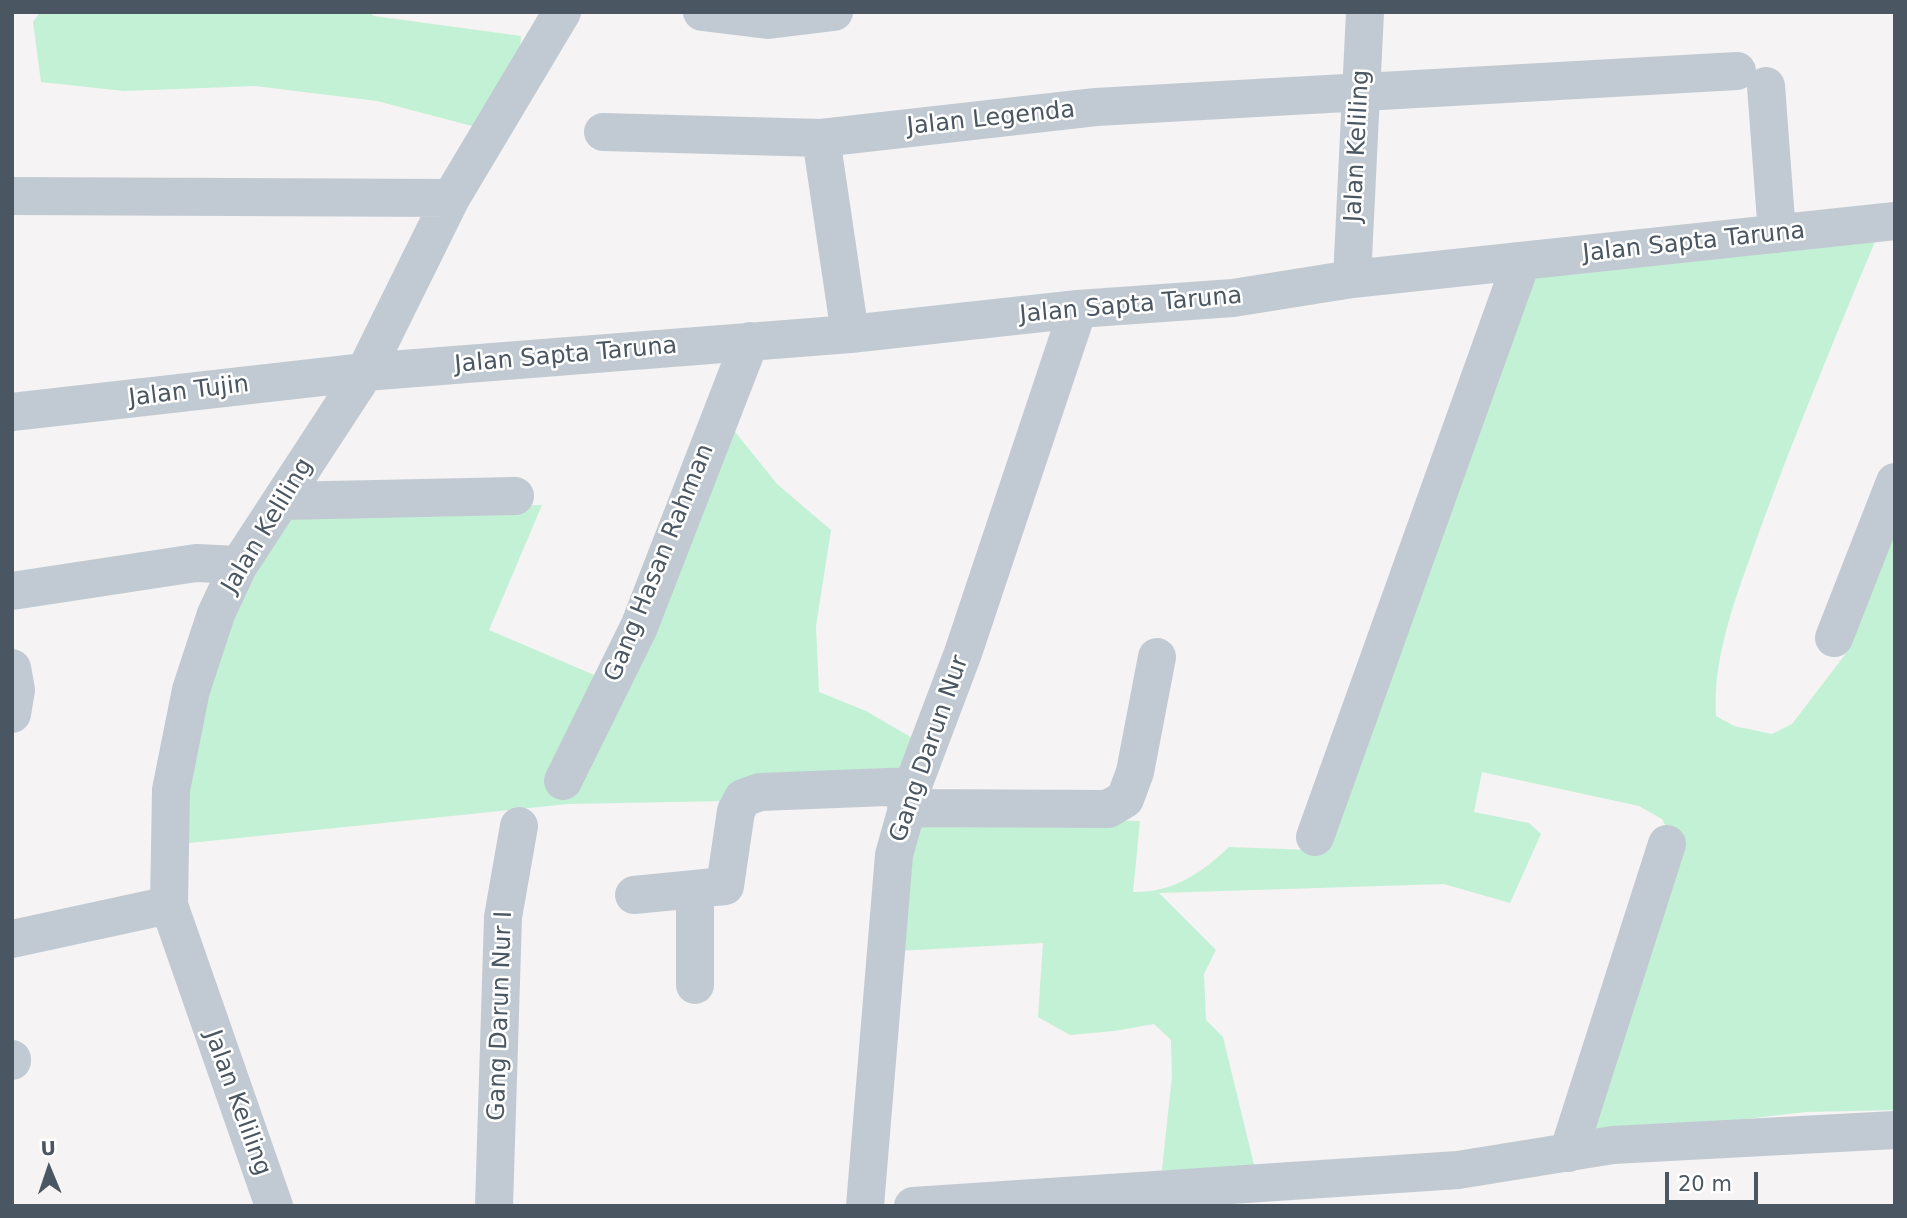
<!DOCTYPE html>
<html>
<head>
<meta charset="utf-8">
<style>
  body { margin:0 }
  #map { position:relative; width:1907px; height:1218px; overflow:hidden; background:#f5f3f3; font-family:"DejaVu Sans",sans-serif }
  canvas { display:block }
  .frame { position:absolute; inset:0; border:14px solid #4a5661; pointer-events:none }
  .north { position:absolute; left:14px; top:1134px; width:70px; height:70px; -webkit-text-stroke:5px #fff; paint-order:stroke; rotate:358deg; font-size:19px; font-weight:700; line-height:28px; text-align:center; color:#4a5661 }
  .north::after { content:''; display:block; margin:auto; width:24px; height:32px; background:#4a5661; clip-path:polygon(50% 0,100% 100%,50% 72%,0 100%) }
  .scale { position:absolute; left:1665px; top:1172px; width:93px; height:32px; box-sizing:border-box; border:4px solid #4a5661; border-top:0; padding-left:9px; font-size:21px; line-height:24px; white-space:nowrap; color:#4a5661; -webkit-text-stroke:5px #fff; paint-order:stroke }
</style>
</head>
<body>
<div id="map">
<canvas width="1907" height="1218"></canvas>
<div class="frame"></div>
<div class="north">U</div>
<div class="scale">20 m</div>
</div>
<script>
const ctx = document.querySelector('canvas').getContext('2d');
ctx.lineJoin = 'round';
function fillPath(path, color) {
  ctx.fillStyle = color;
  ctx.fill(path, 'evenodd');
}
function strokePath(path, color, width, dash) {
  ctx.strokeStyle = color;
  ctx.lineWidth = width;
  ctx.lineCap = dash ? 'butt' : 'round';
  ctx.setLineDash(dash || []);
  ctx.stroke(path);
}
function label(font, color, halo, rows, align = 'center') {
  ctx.font = font + ' "DejaVu Sans",sans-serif';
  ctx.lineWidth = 5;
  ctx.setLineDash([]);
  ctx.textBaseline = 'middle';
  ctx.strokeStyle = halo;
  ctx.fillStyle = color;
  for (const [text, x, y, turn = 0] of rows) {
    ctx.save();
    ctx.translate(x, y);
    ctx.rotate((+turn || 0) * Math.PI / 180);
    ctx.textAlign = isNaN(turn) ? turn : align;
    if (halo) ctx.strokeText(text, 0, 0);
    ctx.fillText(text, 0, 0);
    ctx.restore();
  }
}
fillPath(new Path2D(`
  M40 12H369L374 16 521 36 519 67 472 126 377 101 255 86 124 91 41 82 33 22Z
  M1879 232C1837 333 1795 433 1758 535 1738 592 1712 655 1716 716L1734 726 1772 734 1792 724 1847 652 1895 529V1110L1806 1112 1581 1138 1677 847 1662 819 1639 806 1482 772 1474 812 1529 823 1541 834 1510 903 1444 884 1159 893 1216 950 1204 974 1206 1020 1223 1037 1255 1169 1162 1170 1172 1076 1171 1040 1154 1024 1114 1031 1070 1035 1038 1017 1043 943 898 951 910 824 1042 819 1140 821 1133 892C1172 893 1202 873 1229 847L1312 850 1533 273Z
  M728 423 777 484 831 530 816 626 819 692 866 711 914 739 906 776 725 801 568 804 180 844 207 676 286 511 542 505 489 630 620 686Z`), '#c3f1d5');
strokePath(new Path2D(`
  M702 12 768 20 834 12
  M1766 86 1777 234
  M603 132 821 138 1096 107 1737 71
  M821 138 850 334
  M12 196 451 198
  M1352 279 1365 12
  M12 412 365 372 850 334 1078 309 1233 298 1352 279 1895 221
  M282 501 515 496
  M12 591 196 563 239 565
  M1834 638 1895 482
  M12 668 16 690 12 714
  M563 781 639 627 750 341
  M906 808 1108 809 1125 799 1135 772 1157 657
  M1315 837 1521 263
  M695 889V985
  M634 895 725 886 736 811 743 798 760 792 913 786
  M12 939 169 905
  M12 1059V1061
  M1568 1153 1667 844
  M274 1206 169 905 171 790 191 690 216 614 239 565 365 372 451 198 562 12
  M494 1206 503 917 519 826
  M865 1206 894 855 915 780 963 653 1078 309
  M913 1206 1458 1170 1613 1145 1895 1130`), '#c1cad2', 38);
label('24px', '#4a5661', '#fff', [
  ["Jalan Legenda",991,119,-6],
  ["Jalan Keliling",1358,146,-87],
  ["Jalan Sapta Taruna",1694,243,-6],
  ["Jalan Sapta Taruna",1131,306,-5],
  ["Jalan Sapta Taruna",566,356,-5],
  ["Jalan Tujin",189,392,-7],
  ["Jalan Keliling",268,526,-59],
  ["Gang Hasan Rahman",660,563,-68],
  ["Gang Darun Nur",930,749,-71],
  ["Gang Darun Nur I",501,1016,-88],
  ["Jalan Keliling",237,1103,70]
]);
</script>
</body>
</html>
